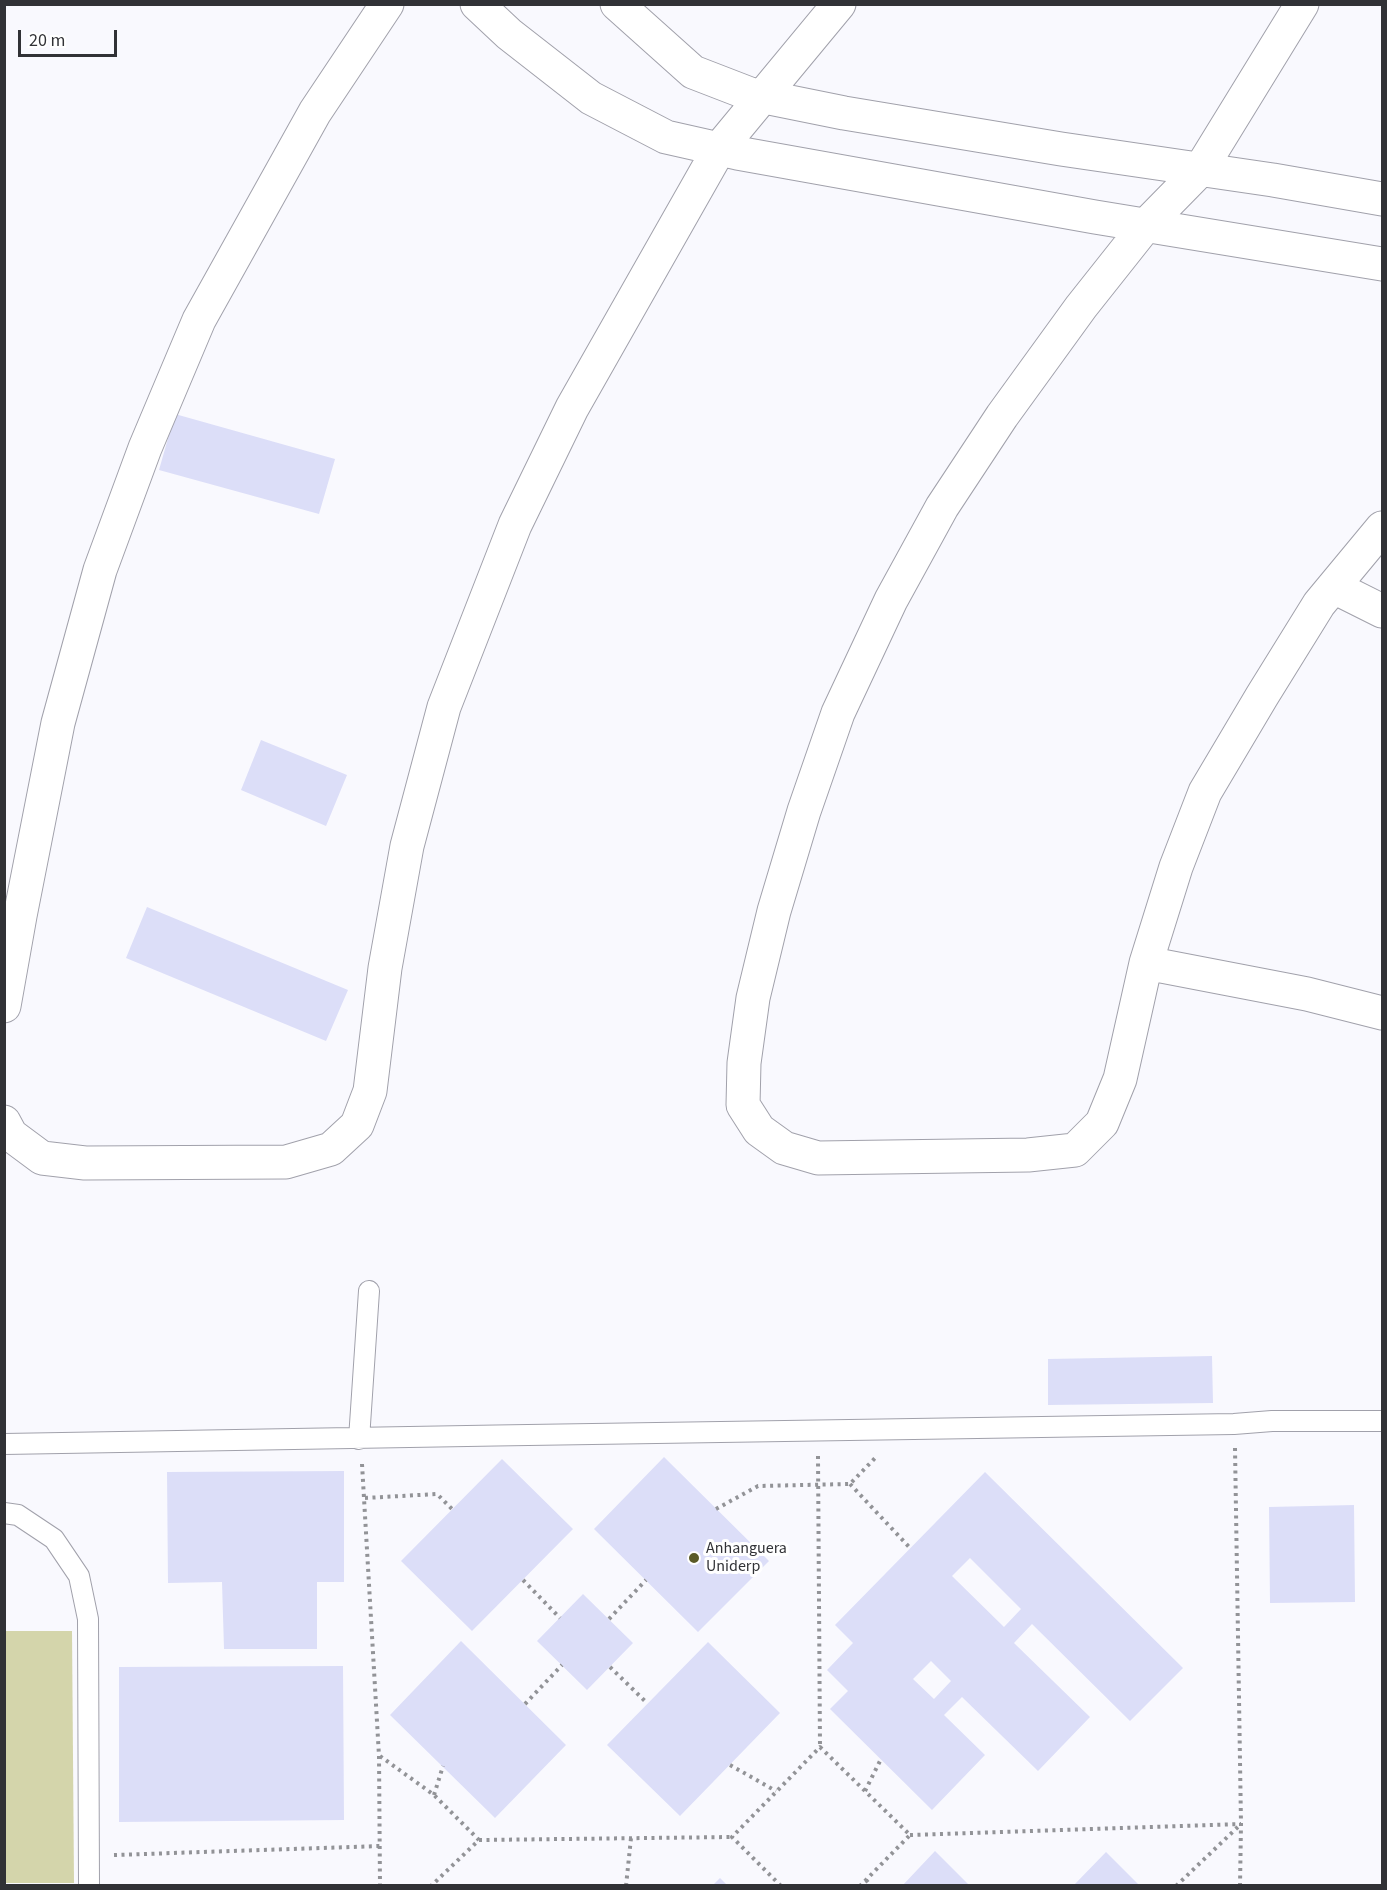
<!DOCTYPE html>
<html>
<head>
<meta charset="utf-8">
<style>
  body { margin:0 }
  #map { position:relative; width:1387px; height:1890px; overflow:hidden; background:#f9f9fe; font-family:"Source Sans 3",sans-serif }
  canvas { display:block }
  .frame { position:absolute; inset:0; border:6px solid #313236; pointer-events:none }
  .scale { position:absolute; left:18px; top:30px; width:99px; height:27px; box-sizing:border-box; border:3px solid #313236; border-top:0; padding-left:8px; font-size:18px; line-height:21px; white-space:nowrap; color:#313236; -webkit-text-stroke:4px #fff; paint-order:stroke }
</style>
</head>
<body>
<div id="map">
<canvas width="1387" height="1890"></canvas>
<div class="frame"></div>
<div class="scale">20 m</div>
</div>
<script>
const ctx = document.querySelector('canvas').getContext('2d');
ctx.lineJoin = 'round';
function fillPath(path, color) {
  ctx.fillStyle = color;
  ctx.fill(path, 'evenodd');
}
function strokePath(path, color, width, dash) {
  ctx.strokeStyle = color;
  ctx.lineWidth = width;
  ctx.lineCap = dash ? 'butt' : 'round';
  ctx.setLineDash(dash || []);
  ctx.stroke(path);
}
function label(font, color, halo, rows, align = 'center') {
  ctx.font = font + ' "Source Sans 3",sans-serif';
  ctx.lineWidth = 6;
  ctx.setLineDash([]);
  ctx.textBaseline = 'middle';
  ctx.strokeStyle = halo;
  ctx.fillStyle = color;
  for (const [text, x, y, turn = 0] of rows) {
    ctx.save();
    ctx.translate(x, y);
    ctx.rotate((+turn || 0) * Math.PI / 180);
    ctx.textAlign = isNaN(turn) ? turn : align;
    if (halo) ctx.strokeText(text, 0, 0);
    ctx.fillText(text, 0, 0);
    ctx.restore();
  }
}
fillPath(new Path2D(`
  M5 1631H72L74 1883H5Z`), '#d4d5ab');
fillPath(new Path2D(`
  M175 414 335 459 319 514 159 470Z
  M261 740 347 775 326 826 241 790Z
  M147 907 348 990 326 1041 126 958Z
  M1212 1356 1213 1403 1048 1405V1359Z
  M664 1457 769 1561 698 1632 594 1529Z
  M502 1459 573 1529 472 1631 401 1561Z
  M344 1471V1582H317V1649H224L222 1582 168 1583 167 1472Z
  M985 1472 1183 1668 1130 1721 1032 1624 1014 1643 1090 1717 1038 1771 962 1697 944 1715 985 1755 932 1810 830 1709 848 1691 827 1670 853 1643 835 1625ZM970 1558 1021 1609 1004 1627 952 1576ZM931 1661 951 1681 934 1699 913 1679Z
  M1354 1505 1355 1602 1270 1603 1269 1507Z
  M583 1594 633 1643 587 1690 537 1641Z
  M461 1641 566 1745 495 1818 390 1715Z
  M708 1642 780 1713 680 1816 607 1745Z
  M343 1666 344 1820 119 1822V1667Z
  M935 1851 970 1886H902Z
  M1106 1852 1140 1886H1073Z
  M720 1878 728 1886H712Z`), '#dcdef8');
const service = new Path2D(`
  M359 1439 369 1291
  M4 1444C414 1438 824 1428 1234 1424L1272 1421H1382
  M4 1513 18 1515 54 1539 79 1576 88 1619 89 1886`);
const minor = new Path2D(`
  M477 4 509 34 591 98 666 137 737 153 1095 217 1382 264
  M617 4 693 72 750 94 844 113 1061 149 1273 180 1382 199
  M1302 4 1200 170 1146 225 1081 307 1002 416 942 507 891 600 838 713 804 811 774 911 753 998 744 1063 743 1105 759 1130 784 1148 818 1158 1028 1155 1075 1150 1102 1123 1120 1079 1146 963 1176 867 1205 792 1262 696 1319 604 1382 528
  M1334 587 1382 611
  M1146 963 1307 994 1382 1013
  M4 1006 20 916 58 723 100 570 145 448 199 320 315 112 387 4
  M4 1122 11 1135 42 1158 85 1163 286 1162 331 1149 357 1125 370 1091 385 968 407 846 444 707 515 525 572 408 719 149 839 4`);
strokePath(service, '#a1a1ab', 22);
strokePath(minor, '#a1a1ab', 35);
strokePath(new Path2D(`
  M1235 1448 1241 1824 1240 1886
  M818 1456 820 1747
  M362 1464 379 1756 380 1886
  M850 1484 911 1549
  M365 1498 437 1494 452 1509
  M716 1509 758 1486 850 1484 877 1456
  M523 1580 560 1618
  M609 1619 646 1580
  M610 1667 647 1703
  M525 1704 562 1665
  M380 1756 434 1795 479 1840 431 1886
  M730 1765 776 1791
  M865 1791 881 1759
  M434 1795 443 1766
  M910 1835 1241 1824
  M479 1840 732 1837
  M114 1855 380 1846
  M866 1880 871 1886
  M626 1886 631 1838
  M781 1886 732 1837 820 1747 910 1835 860 1886
  M1176 1886 1241 1824`), '#929397', 4, [3, 4.5]);
strokePath(service, '#fff', 20);
strokePath(minor, '#fff', 33);
for (const [x, y, r, color] of [
  [694,1558,6,"#5a5a27"]
]) {
  const dot = new Path2D();
  dot.arc(x, y, r, 0, 2 * Math.PI);
  ctx.fillStyle = color;
  ctx.fill(dot);
  strokePath(dot, '#fff', 2);
}
label('16px', '#313236', '#fff', [
  ["Anhanguera",706,1549],
  ["Uniderp",706,1567]
], 'left');
</script>
</body>
</html>
